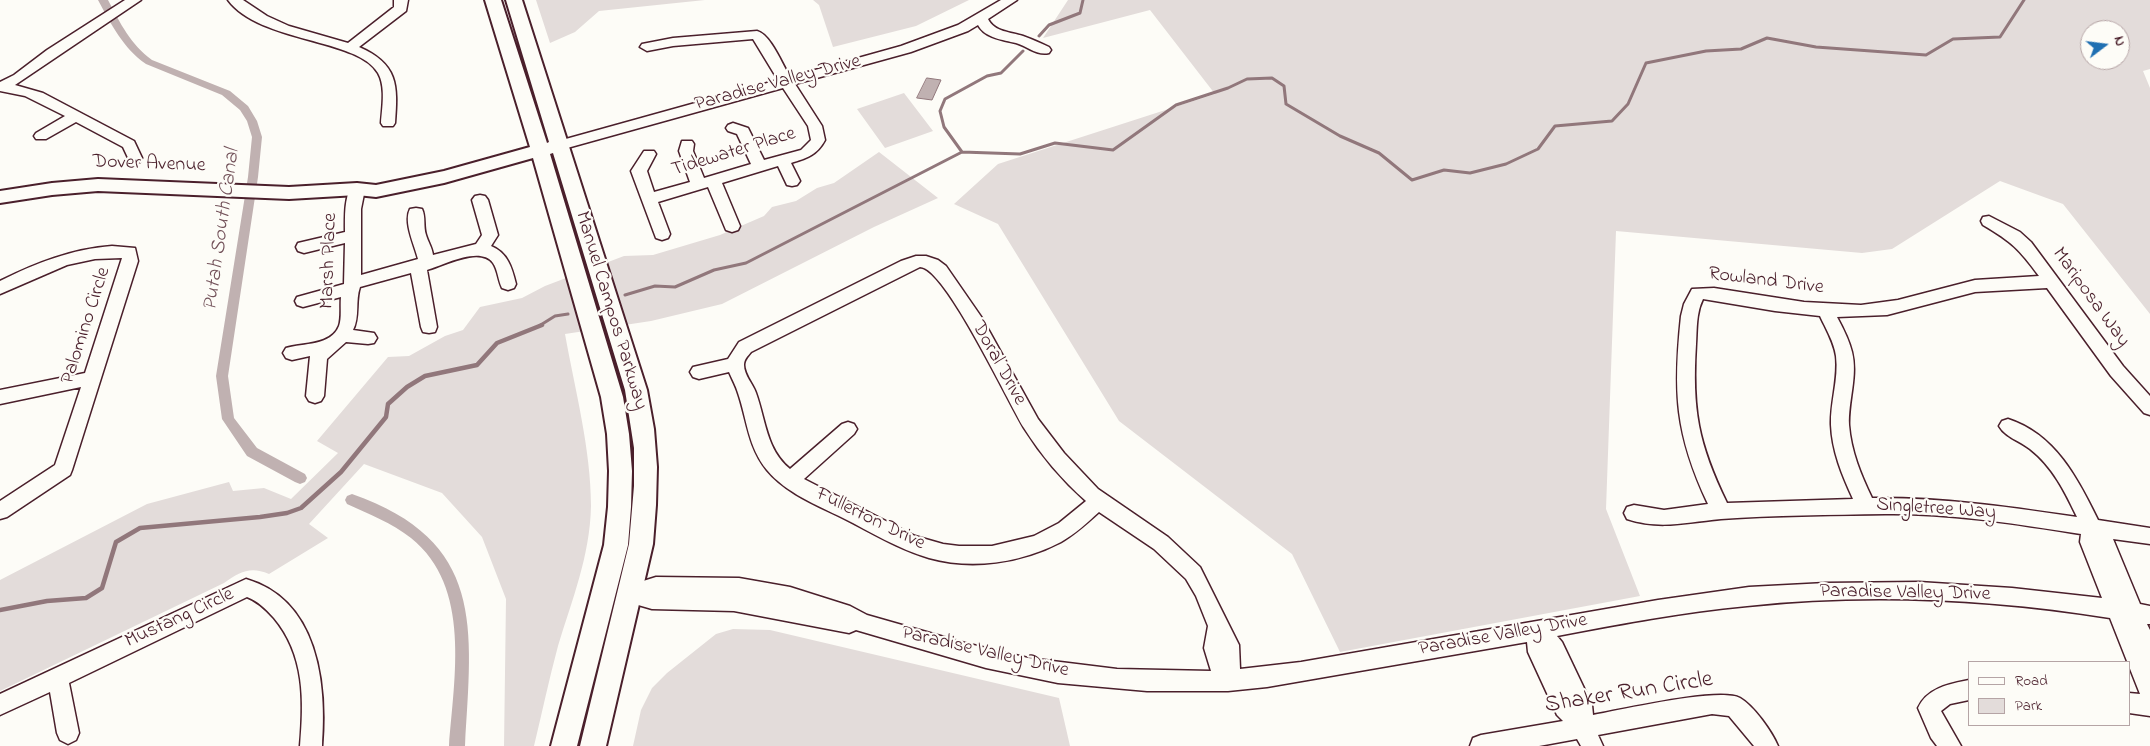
<!DOCTYPE html>
<html>
<head>
<meta charset="utf-8">
<style>
  body { margin:0 }
  #map { position:relative; width:2150px; height:746px; overflow:hidden; background:#fdfcf7; font-family:"Indie Flower",sans-serif }
  canvas { display:block }
  .legend { position:absolute; left:1968px; top:661px; width:162px; height:65px; box-sizing:border-box; background:#fdfcf7; border:1px solid #b5a4a5; margin:0; padding:6px 9px; list-style:none; font-size:15px; color:#4a1f2b }
  .legend li { display:flex; align-items:center; gap:10px; height:25px }
  .legend b { width:25px; border:1px solid #b5a4a5 }
  .north { position:absolute; left:2080px; top:20px; width:50px; height:50px; box-sizing:border-box; background:#fdfcf7; border:1px solid #b5a4a5; border-radius:50%; rotate:75deg; font-size:14px; font-weight:700; line-height:20px; text-align:center; color:#4a1f2b }
  .north::after { content:''; display:block; margin:auto; width:18px; height:22px; background:#1f6fb2; clip-path:polygon(50% 0,100% 100%,50% 72%,0 100%) }
</style>
</head>
<body>
<div id="map">
<canvas width="2150" height="746"></canvas>
<ul class="legend">
<li><b style="height:6px;background:#fdfcf7"></b>Road</li>
<li><b style="height:14px;background:#e3dcda"></b>Park</li>
</ul>
<div class="north">N</div>
</div>
<script>
const ctx = document.querySelector('canvas').getContext('2d');
ctx.lineJoin = 'round';
function fillPath(path, color) {
  ctx.fillStyle = color;
  ctx.fill(path, 'evenodd');
}
function strokePath(path, color, width, dash) {
  ctx.strokeStyle = color;
  ctx.lineWidth = width;
  ctx.lineCap = dash ? 'butt' : 'round';
  ctx.setLineDash(dash || []);
  ctx.stroke(path);
}
function label(font, color, halo, rows, align = 'center') {
  ctx.font = font + ' "Indie Flower",sans-serif';
  ctx.lineWidth = 4.5;
  ctx.setLineDash([]);
  ctx.textBaseline = 'middle';
  ctx.strokeStyle = halo;
  ctx.fillStyle = color;
  for (const [text, x, y, turn = 0] of rows) {
    ctx.save();
    ctx.translate(x, y);
    ctx.rotate((+turn || 0) * Math.PI / 180);
    ctx.textAlign = isNaN(turn) ? turn : align;
    if (halo) ctx.strokeText(text, 0, 0);
    ctx.fillText(text, 0, 0);
    ctx.restore();
  }
}
fillPath(new Path2D(`
  M536 0H705L599 11 575 32 550 43Z
  M813 0H969L916 26 833 47 819 5Z
  M1068 0H2150V69L2143 71 2150 88V314L2063 204 2000 181 1892 249 1862 253 1616 231 1606 509 1640 596 1340 652 1292 554 1119 421 998 224 954 204 998 164 1215 94 1150 10 1043 38ZM2090 30H2120V60H2090Z
  M904 93 933 131 885 148 857 109Z
  M879 152 938 198 874 227 722 304 651 321 565 334C575 390 591 449 591 506 590 556 572 600 558 646 549 679 542 713 534 746H504L506 599 482 537 442 493 364 464 309 524 328 538 269 574C250 566 240 572 224 583L0 691V580L147 504 229 482 233 491 264 488 291 499 338 453 317 441 388 357 409 356 445 336 463 330 480 307 522 298 545 286 624 256 653 255 720 235 764 216 772 207 796 201 817 188 834 183Z
  M733 629 770 630 1059 698 1070 746H633L641 710 652 688 667 673 716 634Z`), '#e3dcda');
const water = new Path2D(`
  M927 78 941 80 932 100 917 98Z`);
fillPath(water, '#c0b1b1');
strokePath(water, '#91777b', 1);
strokePath(new Path2D(`
  M1039 36 1049 25 1080 13 1083 0
  M962 152 944 127 940 111 945 99 987 76 1001 73 1023 51
  M625 295 655 286 675 287 714 270 746 263 962 152 1020 154 1055 143 1113 150 1176 105 1228 88 1247 79 1272 78 1284 86 1286 104 1340 136 1379 153 1412 180 1444 170 1470 173 1506 164 1538 149 1555 126 1612 121 1628 104 1646 63 1706 51 1741 49 1767 38 1816 47 1926 55 1953 39 2000 37 2024 0
  M539 326 555 316 568 314`), '#91777b', 3);
strokePath(new Path2D(`
  M0 610 47 601 86 598 102 588 116 542 140 528 260 517 287 513 301 508 341 472 386 417 388 404 407 387 425 376 477 365 497 343 542 325`), '#91777b', 4.5);
fillPath(new Path2D(`
  M98 0H108C120 23 131 45 152 60L230 91 248 106 257 121 262 137 258 177 228 376 234 418 257 448 305 474 307 478 305 482 300 484 295 482 247 456 222 419 216 376 248 177 252 137 247 121 240 110 222 95 146 64C123 48 111 24 98 0Z
  M352 494C486 541 472 627 465 746H449C454 678 472 587 411 538 392 523 369 514 347 504L345 500 347 496Z`), '#c0b1b1');
const minor = new Path2D(`
  M125 0H141L15 85 43 93 134 141 142 158 140 162H130L123 147 76 122 46 139H36L34 136 36 133 65 116 25 96 0 91V82L14 75 47 50Z
  M228 0H243L267 16 289 26 348 43 394 7V0H408L406 11 359 47C398 64 398 85 395 123L393 126H383L381 123C382 108 386 87 378 73 358 38 260 43 228 0Z
  M1001 0H1017L988 19C994 32 1011 32 1023 36 1032 39 1040 43 1049 47L1051 50 1049 53C1037 56 1027 46 1016 43 1003 40 985 38 978 25L968 31 911 52 795 84 822 126 825 140C817 155 807 158 791 163L800 181 797 185 792 186 787 185 778 166 722 183 740 226 738 230 732 232 726 230 708 187 658 202 670 234 668 238 662 240 656 238 631 171 644 151H654L656 154 647 171 654 192 690 182 679 151 682 141H692L694 144 693 151 704 178 751 164 737 134 728 131 726 128 728 125 733 123 748 128 764 160 801 150 811 140 808 126 783 88 560 150 555 148 553 145 555 142 778 80 753 39 673 46 647 51 640 47 642 44 673 38 757 31C771 35 782 64 790 77L901 46 958 25Z
  M357 184 362 185 365 189 361 209V275L418 259C415 246 403 222 410 209L416 208 422 209C426 217 423 226 426 235 428 242 432 247 433 255L476 244 482 235 472 200 475 196 480 195 485 196 488 200 498 235 491 246C508 253 512 268 516 284L514 288 508 290 502 288C498 280 498 270 493 263 480 245 442 266 427 270L437 327 435 332 429 333 423 332 421 327 411 273 360 287C355 301 360 317 353 330L374 333 377 338 374 343 368 344 346 342 327 359 324 396 321 401 315 403 309 401 306 396 310 356 292 360 286 358 283 353 286 348C303 343 331 346 339 326 342 318 340 306 341 297L303 307 297 305 295 301 297 297 344 284 345 243 304 253 298 251 296 247 298 243 345 232C345 217 344 198 352 185Z
  M1989 216 2020 232 2031 242 2123 366 2150 396V415L2144 413 2111 376 2047 288 1975 292 1887 315 1837 317C1843 328 1849 340 1852 352 1858 376 1848 401 1849 425 1851 451 1861 475 1872 498 1940 497 2010 507 2077 517 2065 492 2053 467 2030 449 2020 441 2005 437 1999 426L2002 421 2008 419C2055 434 2078 479 2098 520L2150 528V544L2113 539 2140 604 2150 606V624H2147L2150 630V716L2129 713V693L2140 694 2110 618C1991 599 1867 593 1747 606 1683 612 1620 624 1557 636L1562 642 1592 705 1593 715C1621 710 1719 687 1740 698 1754 706 1772 732 1778 746H1754L1729 716 1712 714 1598 735 1603 746H1581L1577 739 1539 746H1470L1473 738 1481 735 1563 721 1557 715 1528 652 1527 642 1267 687 1228 691H1147L1058 683 986 668 856 630 849 633 734 611 652 609 621 600 618 594 621 588 656 577 739 578 790 587 850 606 867 615 965 643 1028 658 1117 669 1211 671 1204 648 1208 626 1196 596 1186 579 1154 549 1099 512C1087 523 1075 534 1061 542 1021 563 972 570 929 558 898 549 871 532 843 518 817 505 786 493 767 470 748 447 747 419 738 393 736 386 732 379 729 372L699 379 693 377 690 372 693 367 728 359 739 342 901 261 916 256H926L938 260 946 266 982 318 1038 419 1064 453 1098 489 1168 537 1200 567 1239 645 1240 669 1301 662 1658 600 1749 587 1826 583 1919 582 2012 588 2102 598 2080 542 2081 534C2017 524 1950 513 1885 514 1830 515 1775 515 1721 519 1688 522 1660 530 1627 519L1624 513 1627 507 1634 505 1664 510 1708 504C1675 434 1673 392 1681 316L1684 304 1692 289 1714 288 1804 302 1861 305 1898 300 1975 280 2039 276C2019 249 2012 242 1983 225L1981 221 1983 217ZM920 267C945 267 1008 402 1024 428 1041 455 1062 480 1086 501L1059 523 1034 536 992 546H959L943 544 915 536 804 479 854 434 857 429 854 424 848 422 842 424 790 469C766 449 766 421 756 393 753 384 744 375 744 365 744 359 748 356 751 352ZM1703 299 1775 311 1820 316C1826 329 1834 342 1836 356 1839 379 1830 402 1831 425 1832 451 1842 475 1853 499L1727 503C1698 443 1692 410 1696 344 1697 329 1696 313 1703 299Z
  M112 246 135 248 138 261 72 470 70 475 7 517 0 519V501L55 465 81 387 0 404V390L85 373 122 258 95 259 67 265 0 294V281C36 263 72 249 112 246Z
  M246 579C318 600 327 683 322 746H300C304 701 305 655 274 618 266 609 258 601 247 597L69 683 79 733 76 740 68 744 60 740 57 733 50 692 0 715V694Z
  M1969 680V700L1950 704 1941 711 1961 746H1937L1931 738 1918 708C1927 688 1949 684 1969 680Z`);
const major = new Path2D(`
  M485 0H501L547 143 549 142 506 0H522L647 390 654 429 657 467 656 505 653 544 606 746H580L629 544 634 486V448L625 390 553 153 550 154 623 397 629 434 632 471 631 507 628 545 577 746H551L604 545 608 507 609 471 607 434 601 397 533 158 444 183 376 197 357 195 289 199 98 191 52 195 0 203V191L52 183 98 179 289 187 357 183 376 185 444 171 530 147Z`);
strokePath(minor, '#4a1f2b', 3);
strokePath(major, '#4a1f2b', 4);
fillPath(minor, '#fdfcf7');
fillPath(major, '#fdfcf7');
label('20px', '#4a1f2b', '#fdfcf7', [
  ["Paradise Valley Drive",778,84,-15],
  ["Tidewater Place",734,153,-17],
  ["Dover Avenue",149,165,2],
  ["Marsh Place",330,261,-88],
  ["Rowland Drive",1766,282,7],
  ["Mariposa Way",2090,298,54],
  ["Manuel Campos Parkway",610,311,73],
  ["Palomino Circle",87,326,-72],
  ["Doral Drive",998,364,61],
  ["Singletree Way",1936,510,4],
  ["Fullerton Drive",870,520,26],
  ["Paradise Valley Drive",1905,594,1],
  ["Mustang Circle",180,619,-25],
  ["Paradise Valley Drive",1503,636,-10],
  ["Paradise Valley Drive",985,653,13]
]);
label('italic 21px', '#73525a', '#fdfcf7', [
  ["Putah South Canal",223,230,-82]
]);
label('24px', '#4a1f2b', '#fdfcf7', [
  ["Shaker Run Circle",1629,694,-9]
]);
</script>
</body>
</html>
